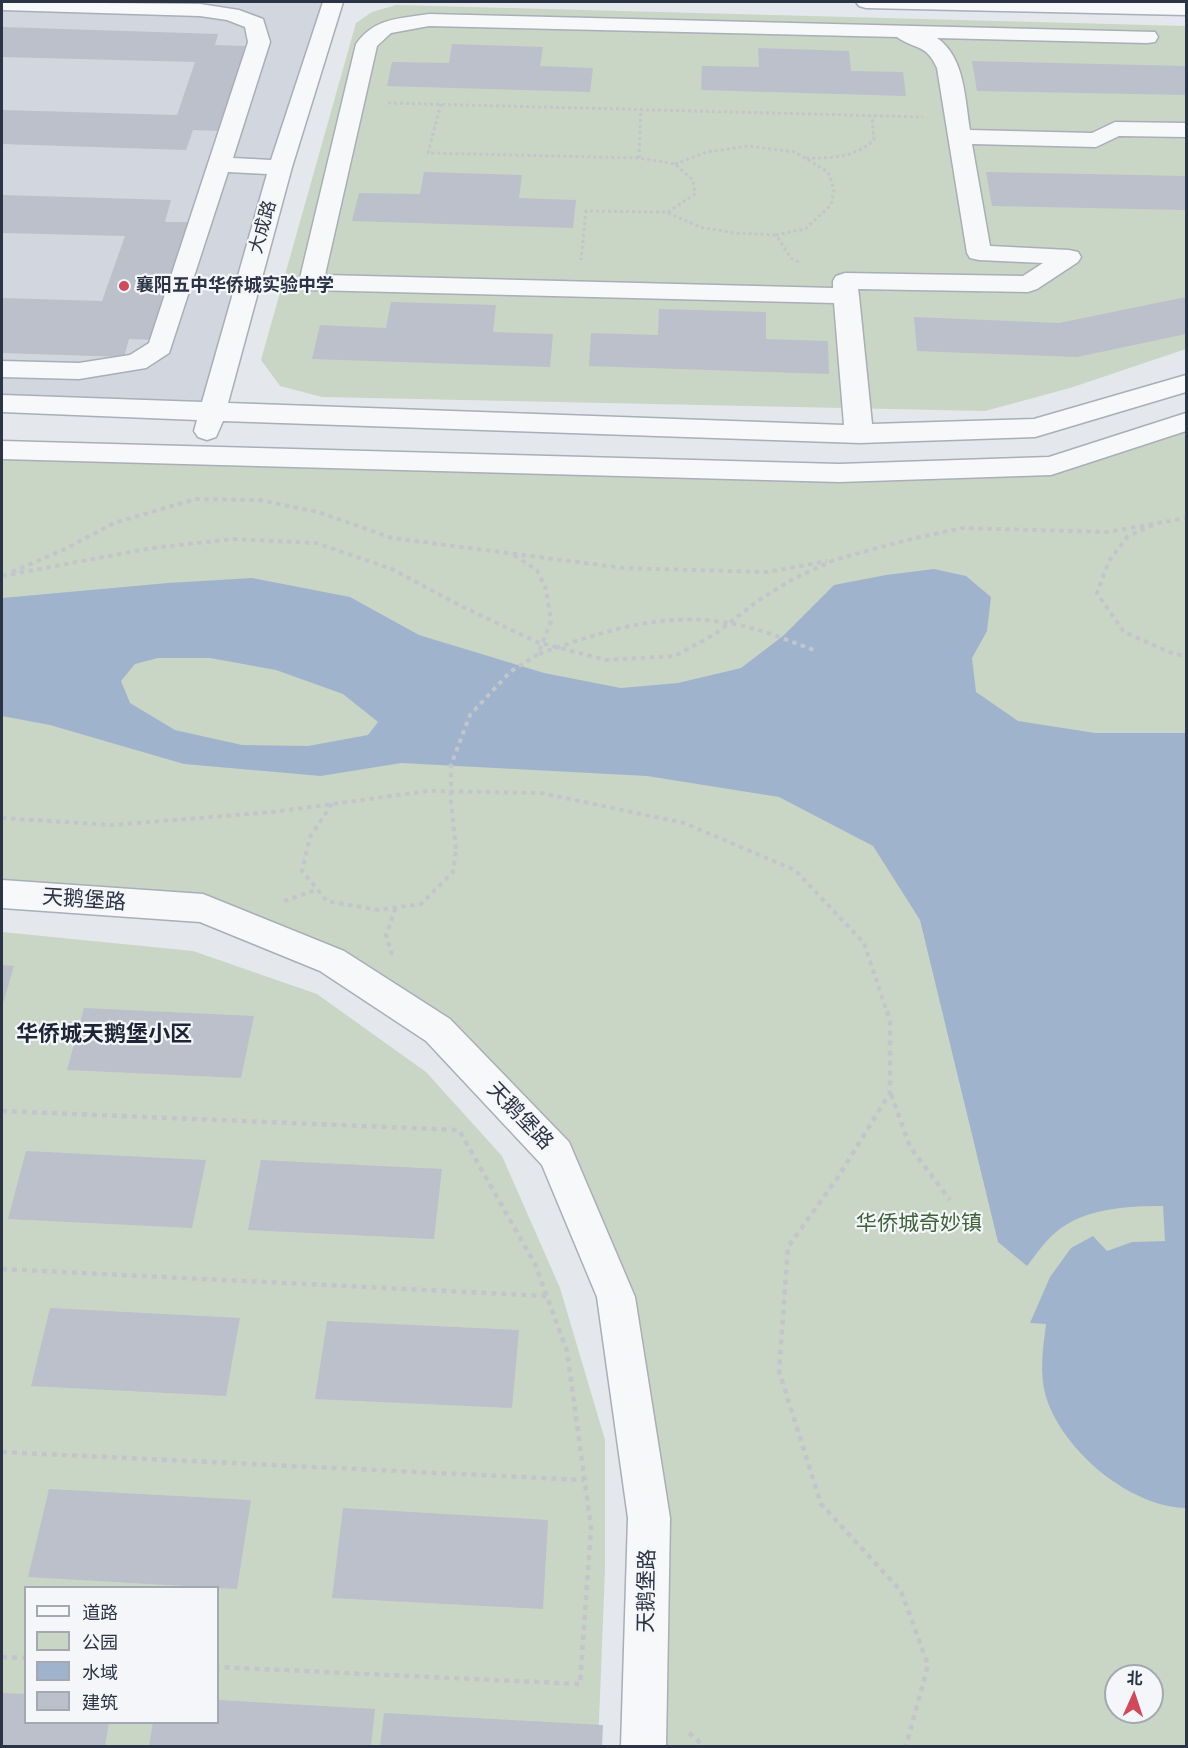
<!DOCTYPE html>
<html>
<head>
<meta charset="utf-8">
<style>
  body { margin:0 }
  #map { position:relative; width:1188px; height:1748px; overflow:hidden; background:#e4e7ec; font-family:Mulish,"Noto Sans SC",sans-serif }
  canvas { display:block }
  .frame { position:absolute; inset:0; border:3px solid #2b3445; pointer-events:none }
  .legend { position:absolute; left:24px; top:1586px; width:195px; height:138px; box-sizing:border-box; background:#f4f6f9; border:2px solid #a4a8b1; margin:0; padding:8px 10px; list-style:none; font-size:18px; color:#2b3445 }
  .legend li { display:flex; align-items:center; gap:12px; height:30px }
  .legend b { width:30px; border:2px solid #a4a8b1 }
  .north { position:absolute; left:1104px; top:1664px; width:60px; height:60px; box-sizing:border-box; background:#f4f6f9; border:2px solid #a4a8b1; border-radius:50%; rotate:3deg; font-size:16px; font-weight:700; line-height:24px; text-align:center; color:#2b3445 }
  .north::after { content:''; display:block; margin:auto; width:21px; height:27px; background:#d1495b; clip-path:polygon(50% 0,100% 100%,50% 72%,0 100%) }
</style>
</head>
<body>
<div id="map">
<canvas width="1188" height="1748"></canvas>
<div class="frame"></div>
<ul class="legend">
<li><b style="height:8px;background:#f7f8fa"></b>道路</li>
<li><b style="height:16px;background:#c9d6c5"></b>公园</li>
<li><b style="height:16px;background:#9fb4cc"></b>水域</li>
<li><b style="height:16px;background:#bbc0ca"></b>建筑</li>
</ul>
<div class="north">北</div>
</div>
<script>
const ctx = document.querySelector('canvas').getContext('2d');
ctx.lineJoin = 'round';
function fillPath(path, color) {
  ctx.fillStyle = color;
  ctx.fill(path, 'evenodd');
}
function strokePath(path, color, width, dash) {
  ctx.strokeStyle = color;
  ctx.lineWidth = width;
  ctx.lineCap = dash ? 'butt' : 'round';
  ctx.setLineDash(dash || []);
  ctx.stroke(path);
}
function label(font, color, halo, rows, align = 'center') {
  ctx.font = font + ' Mulish,"Noto Sans SC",sans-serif';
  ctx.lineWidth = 4.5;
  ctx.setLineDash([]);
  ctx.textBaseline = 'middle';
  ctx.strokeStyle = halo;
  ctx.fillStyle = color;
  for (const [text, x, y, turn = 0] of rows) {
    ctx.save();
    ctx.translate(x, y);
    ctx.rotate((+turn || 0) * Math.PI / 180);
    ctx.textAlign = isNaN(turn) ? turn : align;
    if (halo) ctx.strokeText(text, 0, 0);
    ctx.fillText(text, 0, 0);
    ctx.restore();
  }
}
fillPath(new Path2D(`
  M2 2H333L280 167 211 411 2 404Z`), '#d2d6de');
fillPath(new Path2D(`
  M396 5 1186 26V349L1070 388 985 411 322 397 280 386 261 360 356 23 372 12Z
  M1186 422V1746H644L649 1518 616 1297 556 1154 438 1030 203 908 2 894V449L839 473 1051 466ZM1116 1676H1152V1712H1116Z
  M2 932 193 951 317 994 426 1072 502 1156 560 1288 605 1440V1569L598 1746H2ZM26 1588H218V1722H26Z`), '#c9d6c5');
fillPath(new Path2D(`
  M934 569 966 576 991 597 987 631 972 658 976 692 1018 721 1095 733H1186V1508C1130 1507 1063 1451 1046 1397 1039 1372 1043 1349 1046 1324L1030 1323 1050 1277 1071 1248 1093 1236 1107 1251 1132 1242 1165 1241 1163 1206C1127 1206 1083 1208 1055 1233 1044 1242 1036 1255 1027 1266L998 1242 920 920 873 846 779 797 647 776 401 763 321 776 184 764 50 725 2 716V598L168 583 252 578 350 597 419 635 544 673 621 688 678 683 741 668 783 636 834 585 886 575ZM158 658H210L276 670 343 694 378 722 368 735 308 746 242 745 175 730 130 703 121 681 135 664Z`), '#9fb4cc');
fillPath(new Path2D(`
  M2 27 218 34 215 45 245 46 220 131 193 130 186 150 2 144V110L177 115 195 62 2 57Z
  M452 44 543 47 540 66 593 68 590 92 387 86 392 62 449 63Z
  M758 48 849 51 851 71 903 72 906 96 701 90 702 66 759 67Z
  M972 61 1186 66V95L977 91Z
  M424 172 522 175 519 198 576 200 573 228 352 221 359 193 420 194Z
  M986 172 1186 176V210L992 206Z
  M2 195 171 200 165 222H191L156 340 129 339 124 357 2 353V298L102 301 125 236 2 233Z
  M1186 297V334L1077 357 917 351 914 317 1059 323Z
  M391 302 496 305 493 332 553 334 550 367 312 359 320 325 386 328Z
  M659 309 766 312V339L828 341 829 374 589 366 591 333 658 335Z
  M2 965 14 966 2 1007Z
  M84 1008 254 1016 241 1078 67 1070Z
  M26 1151 206 1160 192 1228 8 1219Z
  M261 1160 442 1169 434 1239 248 1230Z
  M50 1308 240 1318 226 1396 31 1386Z
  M327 1321 519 1330 512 1408 315 1399Z
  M49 1489 251 1500 237 1589 28 1577Z
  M343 1508 548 1520 543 1609 332 1598Z
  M2 1693 26 1694V1722H109L105 1746H2Z
  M218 1700 375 1709 371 1746H149L153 1722H218Z
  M384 1713 603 1725 602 1746H380Z`), '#bbc0ca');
const minor = new Path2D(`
  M2 2 200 4 239 10 263 19 270 42 233 158 271 160 323 2H343L292 167 228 403 844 425 834 303 311 290 302 287 299 282 356 44C375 17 400 19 429 14L1155 32 1158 37 1155 42 1147 43 937 38C965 57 965 100 970 130L1092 133 1115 122 1186 123V137L1119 136 1096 147 972 144 990 246 1069 250 1078 252 1081 257 1078 262 1037 289 1028 292 858 289 859 296 872 424 1034 419 1186 375V392L1035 437 860 443 223 421 216 437 207 440 198 437 194 431 197 420 2 412V395L202 402 267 174 228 172 169 353 146 368 79 379 2 377V361L79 363 130 355 149 343 248 42 245 27 227 20 200 16 2 10ZM429 26 897 37C915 50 926 43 937 68L967 253 970 258 979 260 1043 263 1023 276 845 273 836 276 833 281V288L325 275 377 46 391 33Z
  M856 2 1186 3V15L866 8 859 6Z
  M1186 413V431L1051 475 839 482 2 459V441L839 464 1049 457Z
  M2 880 203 894 344 951 450 1019 569 1142 635 1297 670 1518 666 1746H621L628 1518 597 1297 542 1165 426 1041 320 971 200 922 2 908Z`);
strokePath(minor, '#a9aeb7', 3);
strokePath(new Path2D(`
  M388 103 923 117
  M441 104 428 153 639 158 675 164 693 180 695 194 668 212 586 211 581 260
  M639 158 641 109
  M806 158C832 158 854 158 874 140L872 116
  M675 164 707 152 749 146 795 152 828 172 834 190 831 205 805 229 776 235 791 258 801 263
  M668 213 700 227 734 233 776 235`), '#c2c5cb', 3, [3, 3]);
strokePath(new Path2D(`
  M1153 525 1127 537 1109 561 1097 593 1124 632 1174 654 1186 656
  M514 555 537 570 546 589
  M12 572 65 549 114 523 196 499 259 500 318 512 392 538 624 568 768 572 827 561
  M2 576 152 548 233 539 316 543 392 569 463 607 537 642 606 660 675 656 715 634 759 600 793 579 834 560 903 541 961 528 1108 532 1186 518
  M332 804 310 837 302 871 327 901 378 910 421 904 453 872 456 849
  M2 818 112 825 273 812 428 791 541 793 684 823 795 870 864 943 887 1012
  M284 901 316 890
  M392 955 386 935 396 907`), '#c2c5cb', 4, [4.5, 4.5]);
strokePath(new Path2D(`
  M887 1011 890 1021V1093L840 1174 788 1247 779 1371 821 1504 901 1591 928 1665 906 1746
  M891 1094 910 1147 950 1200
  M2 1111 459 1130 535 1264 567 1351 591 1527 580 1684 218 1667
  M2 1269 547 1296
  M2 1452 584 1480
  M2 1657 26 1658
  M689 1733 704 1746`), '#c2c5cb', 4.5, [5, 5]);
fillPath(minor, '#f7f8fa');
strokePath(new Path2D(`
  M539 654C597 633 660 612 722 622 754 626 784 639 814 650
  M456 849 451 803V765L470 715 510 672 538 654 551 621 546 589`), '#c2c5cb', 4, [4.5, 4.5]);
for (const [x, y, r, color] of [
  [124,286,6,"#d1495b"]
]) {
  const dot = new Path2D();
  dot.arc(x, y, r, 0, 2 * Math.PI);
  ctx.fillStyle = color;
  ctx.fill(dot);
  strokePath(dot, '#f4f6f9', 2);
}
label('18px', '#2b3445', '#f4f6f9', [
  ["大成路",263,227,-74]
]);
label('bold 18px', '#2b3445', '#f4f6f9', [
  ["襄阳五中华侨城实验中学",136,286]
], 'left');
label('21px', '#2b3445', '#f4f6f9', [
  ["天鹅堡路",84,900,4],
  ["天鹅堡路",520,1116,46],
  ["天鹅堡路",647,1591,-89]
]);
label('21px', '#3f6138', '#f4f6f9', [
  ["华侨城奇妙镇",919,1224]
]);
label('bold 22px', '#1d2536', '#f4f6f9', [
  ["华侨城天鹅堡小区",104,1034]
]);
</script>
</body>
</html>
